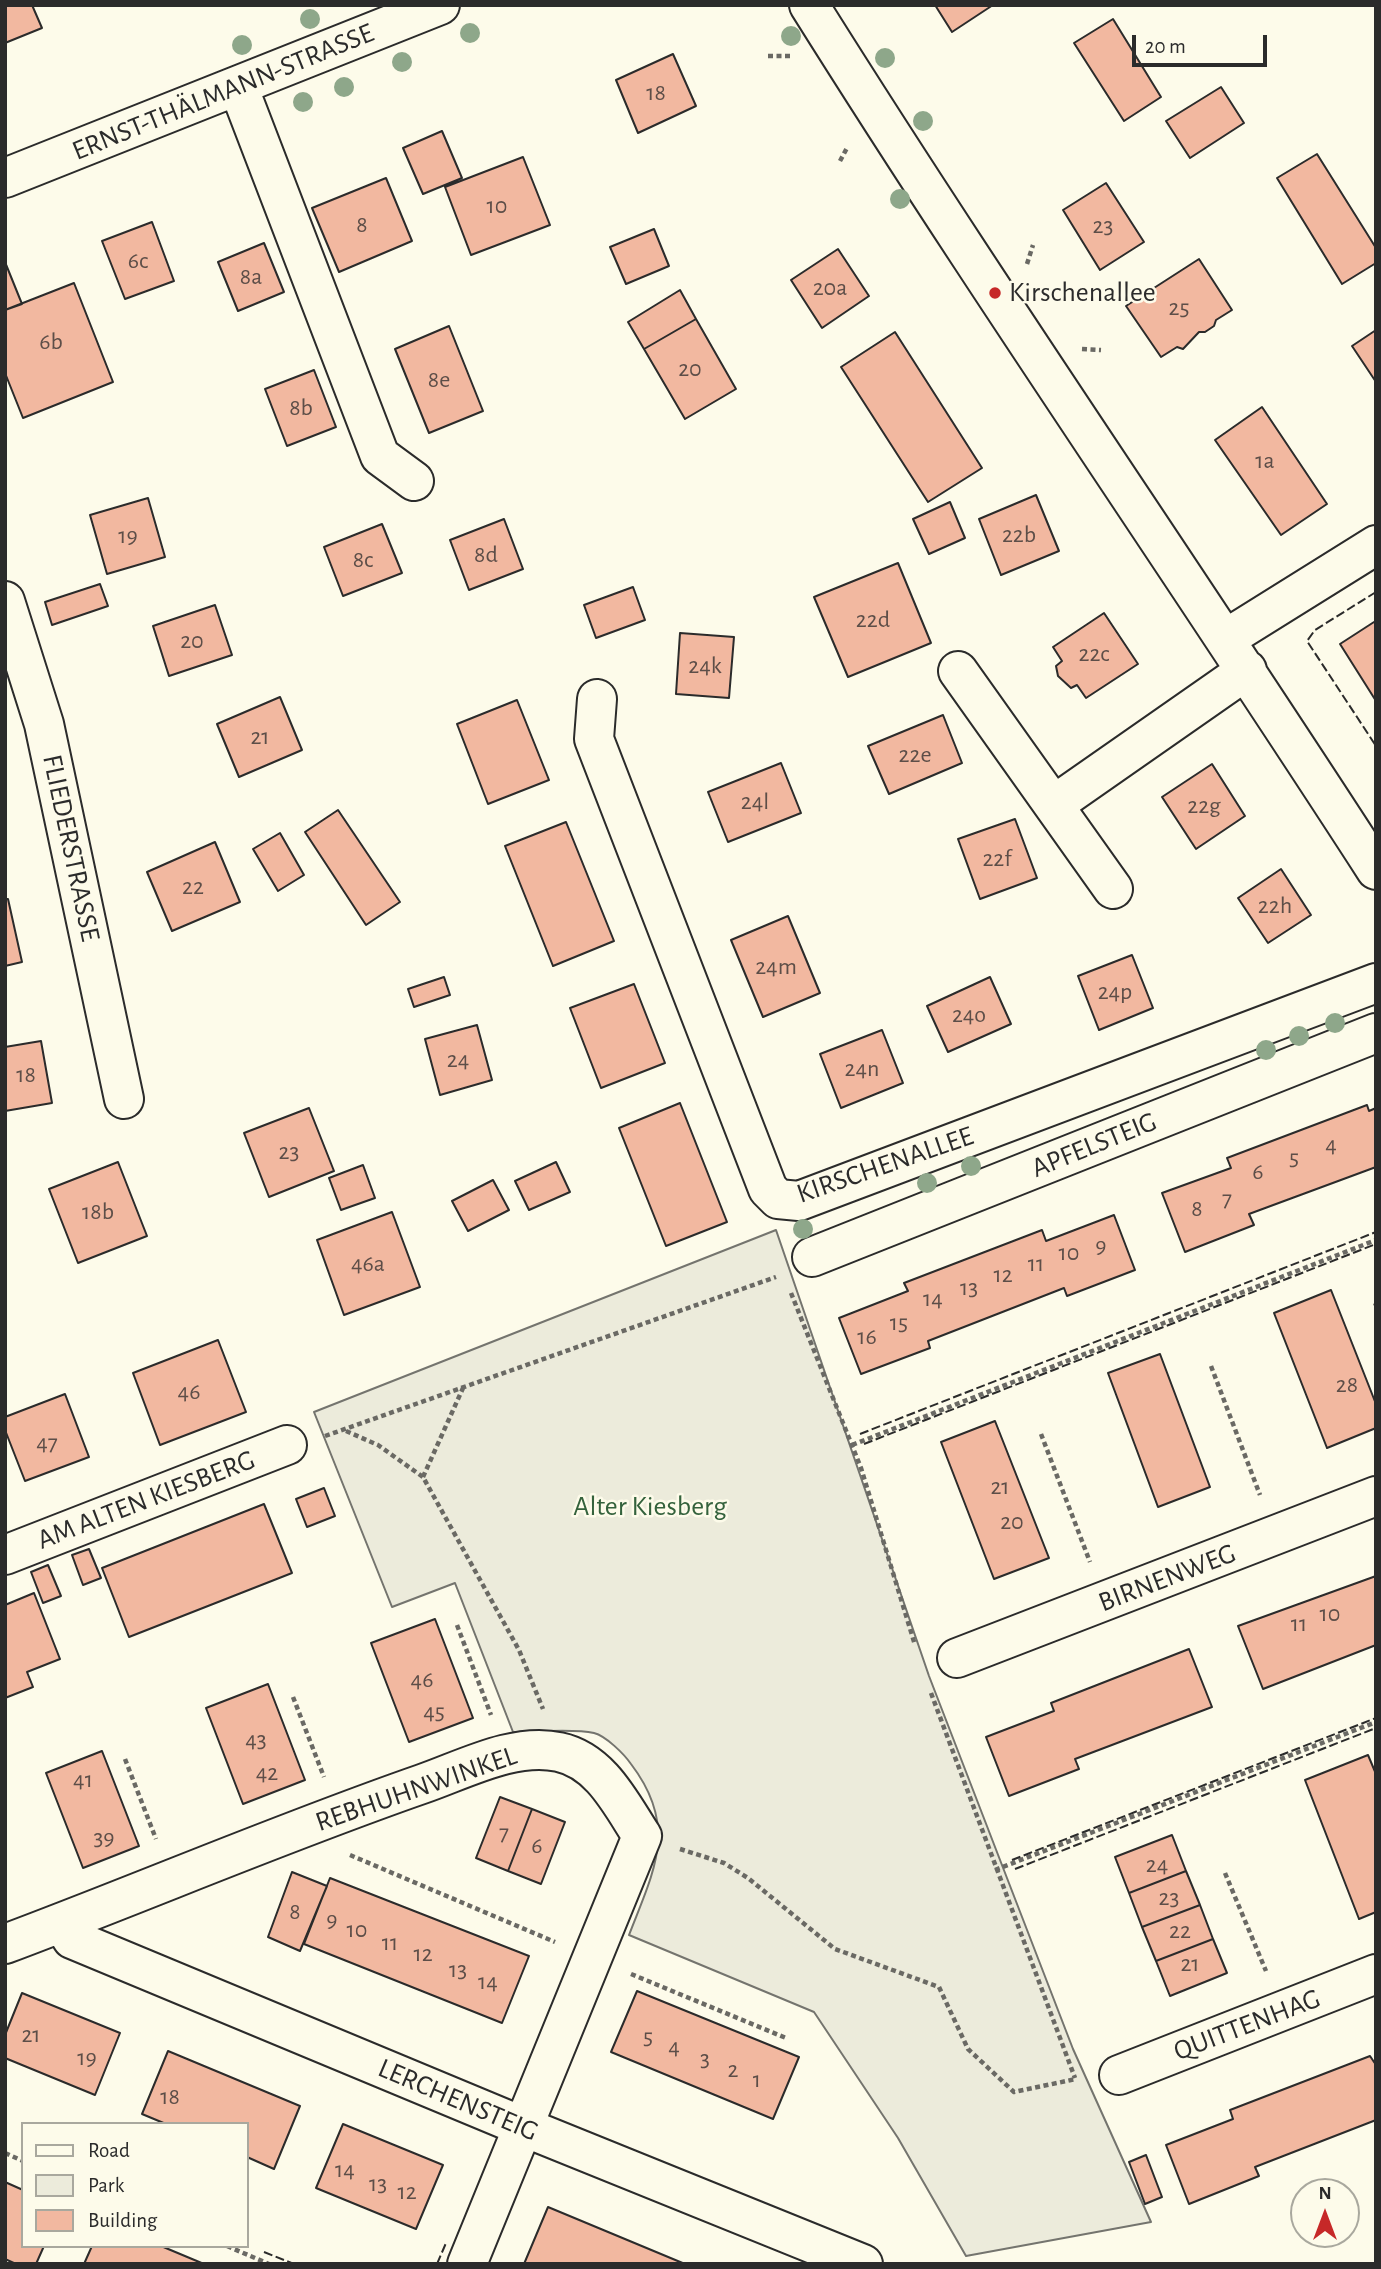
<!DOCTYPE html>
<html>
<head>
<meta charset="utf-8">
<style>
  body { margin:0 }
  #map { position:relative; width:1381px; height:2269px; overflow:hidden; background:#fdfbea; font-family:"Alegreya Sans",sans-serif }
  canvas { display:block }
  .frame { position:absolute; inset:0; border:7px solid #2b2b2b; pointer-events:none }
  .legend { position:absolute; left:21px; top:2122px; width:228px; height:126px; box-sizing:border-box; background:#fdfbea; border:2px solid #a9a89e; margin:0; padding:9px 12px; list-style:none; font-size:21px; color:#2b2b2b }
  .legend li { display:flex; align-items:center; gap:14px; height:35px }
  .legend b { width:35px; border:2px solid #a9a89e }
  .north { position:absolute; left:1290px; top:2178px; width:70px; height:70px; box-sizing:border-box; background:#fdfbea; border:2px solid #a9a89e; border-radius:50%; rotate:0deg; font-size:19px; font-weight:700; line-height:28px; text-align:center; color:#2b2b2b }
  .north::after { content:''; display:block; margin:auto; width:24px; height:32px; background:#c62828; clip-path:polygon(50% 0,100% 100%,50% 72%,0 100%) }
  .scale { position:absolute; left:1132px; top:35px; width:135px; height:32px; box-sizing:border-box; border:4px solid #2b2b2b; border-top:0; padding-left:9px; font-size:21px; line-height:24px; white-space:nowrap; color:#2b2b2b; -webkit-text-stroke:5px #fdfbea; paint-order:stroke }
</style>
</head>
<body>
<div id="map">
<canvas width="1381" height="2269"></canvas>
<div class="frame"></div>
<ul class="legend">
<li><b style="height:9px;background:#fdfbea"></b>Road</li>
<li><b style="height:19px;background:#ecebdb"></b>Park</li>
<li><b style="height:19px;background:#f2b8a0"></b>Building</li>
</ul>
<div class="north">N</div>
<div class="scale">20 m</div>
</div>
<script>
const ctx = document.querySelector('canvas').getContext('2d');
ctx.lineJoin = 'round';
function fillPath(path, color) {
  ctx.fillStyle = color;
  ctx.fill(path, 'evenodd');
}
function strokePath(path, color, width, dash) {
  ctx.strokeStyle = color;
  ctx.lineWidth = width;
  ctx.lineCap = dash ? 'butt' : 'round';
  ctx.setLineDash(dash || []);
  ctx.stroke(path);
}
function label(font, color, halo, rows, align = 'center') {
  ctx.font = font + ' "Alegreya Sans",sans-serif';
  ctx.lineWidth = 5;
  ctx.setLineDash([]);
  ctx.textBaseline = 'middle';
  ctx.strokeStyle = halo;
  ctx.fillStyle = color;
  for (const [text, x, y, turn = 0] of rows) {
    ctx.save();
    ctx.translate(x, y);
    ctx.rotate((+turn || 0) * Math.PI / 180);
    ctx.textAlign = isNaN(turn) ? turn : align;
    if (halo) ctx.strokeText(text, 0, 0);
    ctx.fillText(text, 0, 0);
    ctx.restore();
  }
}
const green = new Path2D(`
  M776 1230 929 1676 1073 2049 1151 2222 966 2256 898 2138 814 2012 629 1935C654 1870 679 1827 631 1764 624 1754 606 1736 594 1733 573 1728 536 1732 513 1732L455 1583 392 1607 314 1412Z`);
fillPath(green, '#ecebdb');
strokePath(green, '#74746e', 2);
const building = new Path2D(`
  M5 5H32L42 28 5 43Z
  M935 5H993L952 32Z
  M1113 19 1161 97 1124 121 1074 43Z
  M673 54 696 106 638 133 616 80Z
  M1221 87 1244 123 1190 158 1166 121Z
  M442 131 462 178 423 194 403 148Z
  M1317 154 1376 248V263L1342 284 1277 178Z
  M523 157 550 225 471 255 445 187Z
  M386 178 412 241 339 272 312 208Z
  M1106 183 1144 242 1100 270 1063 210Z
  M152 222 174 281 125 299 102 241Z
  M654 229 669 266 626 284 610 247Z
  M264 243 284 292 238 311 218 262Z
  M838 249 869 296 822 328 791 280Z
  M1199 259 1232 310 1216 320 1214 326 1205 332H1199L1183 349 1177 347 1161 357 1126 306Z
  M5 262 22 304 5 310Z
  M74 283 113 382 23 418 5 373V310Z
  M680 290 696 319 644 349 628 322Z
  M696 319 736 389 685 419 644 349Z
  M449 326 483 411 429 433 395 349Z
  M1376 330V382L1352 346Z
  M895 332 982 468 928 502 841 367Z
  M314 370 336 427 287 446 265 389Z
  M1262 407 1327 504 1281 535 1215 440Z
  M1036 495 1059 551 1001 575 979 519Z
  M148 498 165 557 107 574 90 515Z
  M950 502 965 538 929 554 913 519Z
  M504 519 523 569 469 590 450 540Z
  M382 524 402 573 343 596 324 547Z
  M898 563 931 643 848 677 814 597Z
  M100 584 108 606 52 625 45 602Z
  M633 587 645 620 596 638 584 605Z
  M215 605 232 655 169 676 153 626Z
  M1104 613 1138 664 1086 698 1077 685 1071 688 1058 676 1056 666 1062 661 1053 647Z
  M1374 622 1376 624V701L1340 644Z
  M680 633 734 637 729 698 676 694Z
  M280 697 302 750 239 777 217 724Z
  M517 700 549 780 488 804 457 724Z
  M943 715 962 763 889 794 868 746Z
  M781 763 801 813 728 842 708 792Z
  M1212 764 1245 816 1196 849 1162 797Z
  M338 810 400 902 366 925 305 832Z
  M1015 819 1037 878 980 899 958 839Z
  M566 822 614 941 553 966 505 846Z
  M280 833 304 875 278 891 253 849Z
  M215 842 240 902 172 931 147 872Z
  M1281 869 1311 915 1268 943 1238 898Z
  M5 899H8L22 962 5 966Z
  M788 916 820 993 763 1017 731 940Z
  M1132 955 1153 1008 1099 1030 1078 976Z
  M444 977 450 995 414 1007 408 989Z
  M990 977 1011 1024 948 1052 927 1006Z
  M634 984 665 1063 601 1088 570 1008Z
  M477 1025 492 1080 440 1095 425 1039Z
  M882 1030 903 1083 841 1108 820 1054Z
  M41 1041 52 1103 5 1111V1047Z
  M680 1103 727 1222 666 1246 619 1128Z
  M1367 1105 1369 1111 1376 1108V1167L1249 1214 1254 1225 1185 1252 1162 1193 1231 1168 1227 1158Z
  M309 1108 334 1171 269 1197 244 1133Z
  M118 1162 147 1236 78 1263 49 1189Z
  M556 1162 570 1192 529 1210 515 1181Z
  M363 1165 375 1198 341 1210 329 1178Z
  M493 1180 509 1210 468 1231 452 1201Z
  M392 1212 420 1287 344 1315 317 1240Z
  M1114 1215 1135 1270 1067 1296 1064 1288 928 1341 930 1348 861 1374 839 1318 908 1291 904 1283 1042 1230 1046 1241Z
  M1331 1290 1376 1404V1428L1327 1448 1274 1313Z
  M218 1340 246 1412 160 1445 133 1373Z
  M1160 1354 1210 1487 1158 1507 1108 1373Z
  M65 1394 89 1457 25 1481 5 1430V1417Z
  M995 1421 1049 1558 994 1579 941 1442Z
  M324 1488 335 1516 307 1527 296 1499Z
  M264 1504 292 1573 129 1637 102 1568Z
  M89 1549 101 1578 83 1585 72 1555Z
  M48 1565 61 1596 43 1603 31 1572Z
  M1376 1576V1645L1263 1689 1238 1626Z
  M34 1593 60 1659 27 1672 33 1687 5 1698V1605Z
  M435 1619 473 1718 409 1742 371 1643Z
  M1189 1649 1212 1707 1075 1759 1079 1769 1009 1796 986 1737 1054 1711 1051 1703Z
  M268 1684 305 1780 243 1804 206 1708Z
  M102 1751 139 1846 83 1868 46 1773Z
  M1368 1755 1376 1774V1912L1359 1919 1305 1780Z
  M500 1797 532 1809 508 1871 476 1858Z
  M532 1809 565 1822 541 1884 508 1871Z
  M1172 1835 1186 1871 1129 1893 1115 1857Z
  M1186 1871 1200 1905 1142 1927 1129 1893Z
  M292 1872 327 1886 300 1951 268 1937Z
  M330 1878 529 1956 502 2023 304 1944Z
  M1200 1905 1213 1939 1156 1961 1142 1927Z
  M1213 1939 1227 1973 1170 1996 1156 1961Z
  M637 1991 799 2057 773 2119 611 2052Z
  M22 1993 120 2033 95 2095 5 2058V2035Z
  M168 2051 300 2106 274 2169 247 2157V2124H166L142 2114Z
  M1370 2056 1376 2065V2120L1255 2167 1259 2176 1189 2204 1166 2145 1233 2119 1230 2110Z
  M343 2124 443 2165 416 2229 316 2188Z
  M1146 2155 1162 2197 1145 2204 1129 2162Z
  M5 2182 23 2190V2246H44L36 2264H16L5 2259Z
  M548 2207 685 2264H524Z
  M92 2246H161L204 2264H84Z`);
fillPath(building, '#f2b8a0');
strokePath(building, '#2b2b2b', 2);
const minor = new Path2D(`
  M809 5C992 297 1189 580 1376 870
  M238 86 380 456 414 481
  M5 178 440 5
  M5 601 44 724 124 1099
  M1227 638 1376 545
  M958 671 1113 889
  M597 699 594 739 768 1189 778 1199 799 1201 1376 983
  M1055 804 1247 670
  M812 1257 1376 1033
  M5 1555 287 1445
  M957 1658 1376 1496
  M62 1923 72 1939 524 2127 863 2264
  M5 1944C144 1892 281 1833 422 1784 463 1770 514 1742 559 1752 601 1761 621 1804 642 1836L467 2264
  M1119 2075 1376 1974`);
strokePath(minor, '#2b2b2b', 42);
strokePath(new Path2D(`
  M768 56H792
  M840 161 848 146
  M1027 264 1033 245
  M1082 349 1101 350
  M791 1293 861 1468 915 1645
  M1375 1303 1376 1305
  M1211 1366 1260 1495
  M346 1431 378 1445 423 1477 519 1650 543 1709
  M1041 1434 1090 1562
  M325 1436 776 1277
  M852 1445 1376 1240
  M423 1477 463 1388
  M457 1625 491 1715
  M931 1693 1075 2078
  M293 1697 324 1777
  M125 1759 156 1839
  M680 1849 724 1863 748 1878 835 1949 939 1987 968 2049 1014 2092 1076 2079
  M350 1855 555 1942
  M995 1870 1376 1722
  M1225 1873 1266 1971
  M631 1974 786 2038
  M5 2153 23 2161
  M227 2246 269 2264`), '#6a6964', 4.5, [5, 3.5]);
strokePath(minor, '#fdfbea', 38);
strokePath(new Path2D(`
  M1376 592 1315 630 1307 641 1376 746
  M860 1434 1376 1232
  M864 1444 1376 1244
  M1012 1860 1376 1718
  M1015 1869 1376 1728
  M264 2252 294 2264
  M437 2264 446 2243`), '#2b2b2b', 2, [9, 3.5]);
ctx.fillStyle = '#8ea78a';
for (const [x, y] of [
  [310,19],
  [470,33],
  [791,36],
  [242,45],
  [885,58],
  [402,62],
  [344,87],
  [303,102],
  [923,121],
  [900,199],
  [1335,1023],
  [1299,1036],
  [1266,1050],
  [971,1166],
  [927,1183],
  [803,1229]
]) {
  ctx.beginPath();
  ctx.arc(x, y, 10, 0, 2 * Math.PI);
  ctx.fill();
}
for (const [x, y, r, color] of [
  [995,293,7,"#c62828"]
]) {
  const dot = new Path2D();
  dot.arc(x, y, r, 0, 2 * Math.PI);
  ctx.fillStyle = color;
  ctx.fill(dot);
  strokePath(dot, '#fdfbea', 2.5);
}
label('24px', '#5d4e48', null, [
  ["18",656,93],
  ["10",497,206],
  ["8",362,225],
  ["23",1103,226],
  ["6c",138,261],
  ["8a",251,277],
  ["20a",830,288],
  ["25",1179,308],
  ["6b",51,342],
  ["20",690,369],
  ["8e",439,380],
  ["8b",301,408],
  ["1a",1265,461],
  ["22b",1019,535],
  ["19",128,536],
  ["8d",486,555],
  ["8c",363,560],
  ["22d",873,620],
  ["20",192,641],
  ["22c",1094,654],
  ["24k",705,666],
  ["21",260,737],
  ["22e",915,755],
  ["24l",755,802],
  ["22g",1204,806],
  ["22f",997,859],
  ["22",193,887],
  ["22h",1275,906],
  ["24m",776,967],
  ["24p",1115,992],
  ["24o",969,1015],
  ["24",458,1060],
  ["24n",862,1069],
  ["18",26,1075],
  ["4",1331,1145],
  ["23",289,1152],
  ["5",1294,1158],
  ["6",1258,1172],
  ["7",1227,1199],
  ["8",1197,1209],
  ["18b",98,1212],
  ["9",1101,1246],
  ["10",1069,1253],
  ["46a",368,1264],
  ["11",1036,1264],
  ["12",1003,1275],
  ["13",969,1288],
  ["14",933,1299],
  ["15",899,1323],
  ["16",867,1337],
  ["28",1347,1385],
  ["46",189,1392],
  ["47",47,1443],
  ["21",1000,1487],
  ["20",1012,1522],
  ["10",1330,1614],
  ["11",1299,1624],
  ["46",422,1680],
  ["45",434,1712],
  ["43",256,1740],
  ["42",267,1773],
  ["41",83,1780],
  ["7",504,1833],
  ["39",104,1838],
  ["6",537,1846],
  ["24",1157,1865],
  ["23",1169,1898],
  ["8",295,1912],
  ["9",332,1920],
  ["10",357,1930],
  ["22",1180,1931],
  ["11",390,1943],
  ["12",423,1954],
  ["21",1190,1964],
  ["13",458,1970],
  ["14",488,1982],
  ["21",31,2035],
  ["5",648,2037],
  ["4",674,2047],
  ["19",87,2058],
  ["3",705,2059],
  ["2",733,2070],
  ["1",757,2080],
  ["18",170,2097],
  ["14",345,2170],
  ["13",378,2184],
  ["12",407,2192]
]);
label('28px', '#2b2b2b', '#fdfbea', [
  ["ERNST-THÄLMANN-STRASSE",223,92,-22],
  ["FLIEDERSTRASSE",71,848,78],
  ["APFELSTEIG",1094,1145,-22],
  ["KIRSCHENALLEE",885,1165,-19],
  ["AM ALTEN KIESBERG",146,1500,-21],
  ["BIRNENWEG",1167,1578,-21],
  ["REBHUHNWINKEL",416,1789,-19],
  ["QUITTENHAG",1247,2025,-21],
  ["LERCHENSTEIG",458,2100,23]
]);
label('28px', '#2b2b2b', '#fdfbea', [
  ["Kirschenallee",1009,293]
], 'left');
label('28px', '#34623c', '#fdfbea', [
  ["Alter Kiesberg",650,1507]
]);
</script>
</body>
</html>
